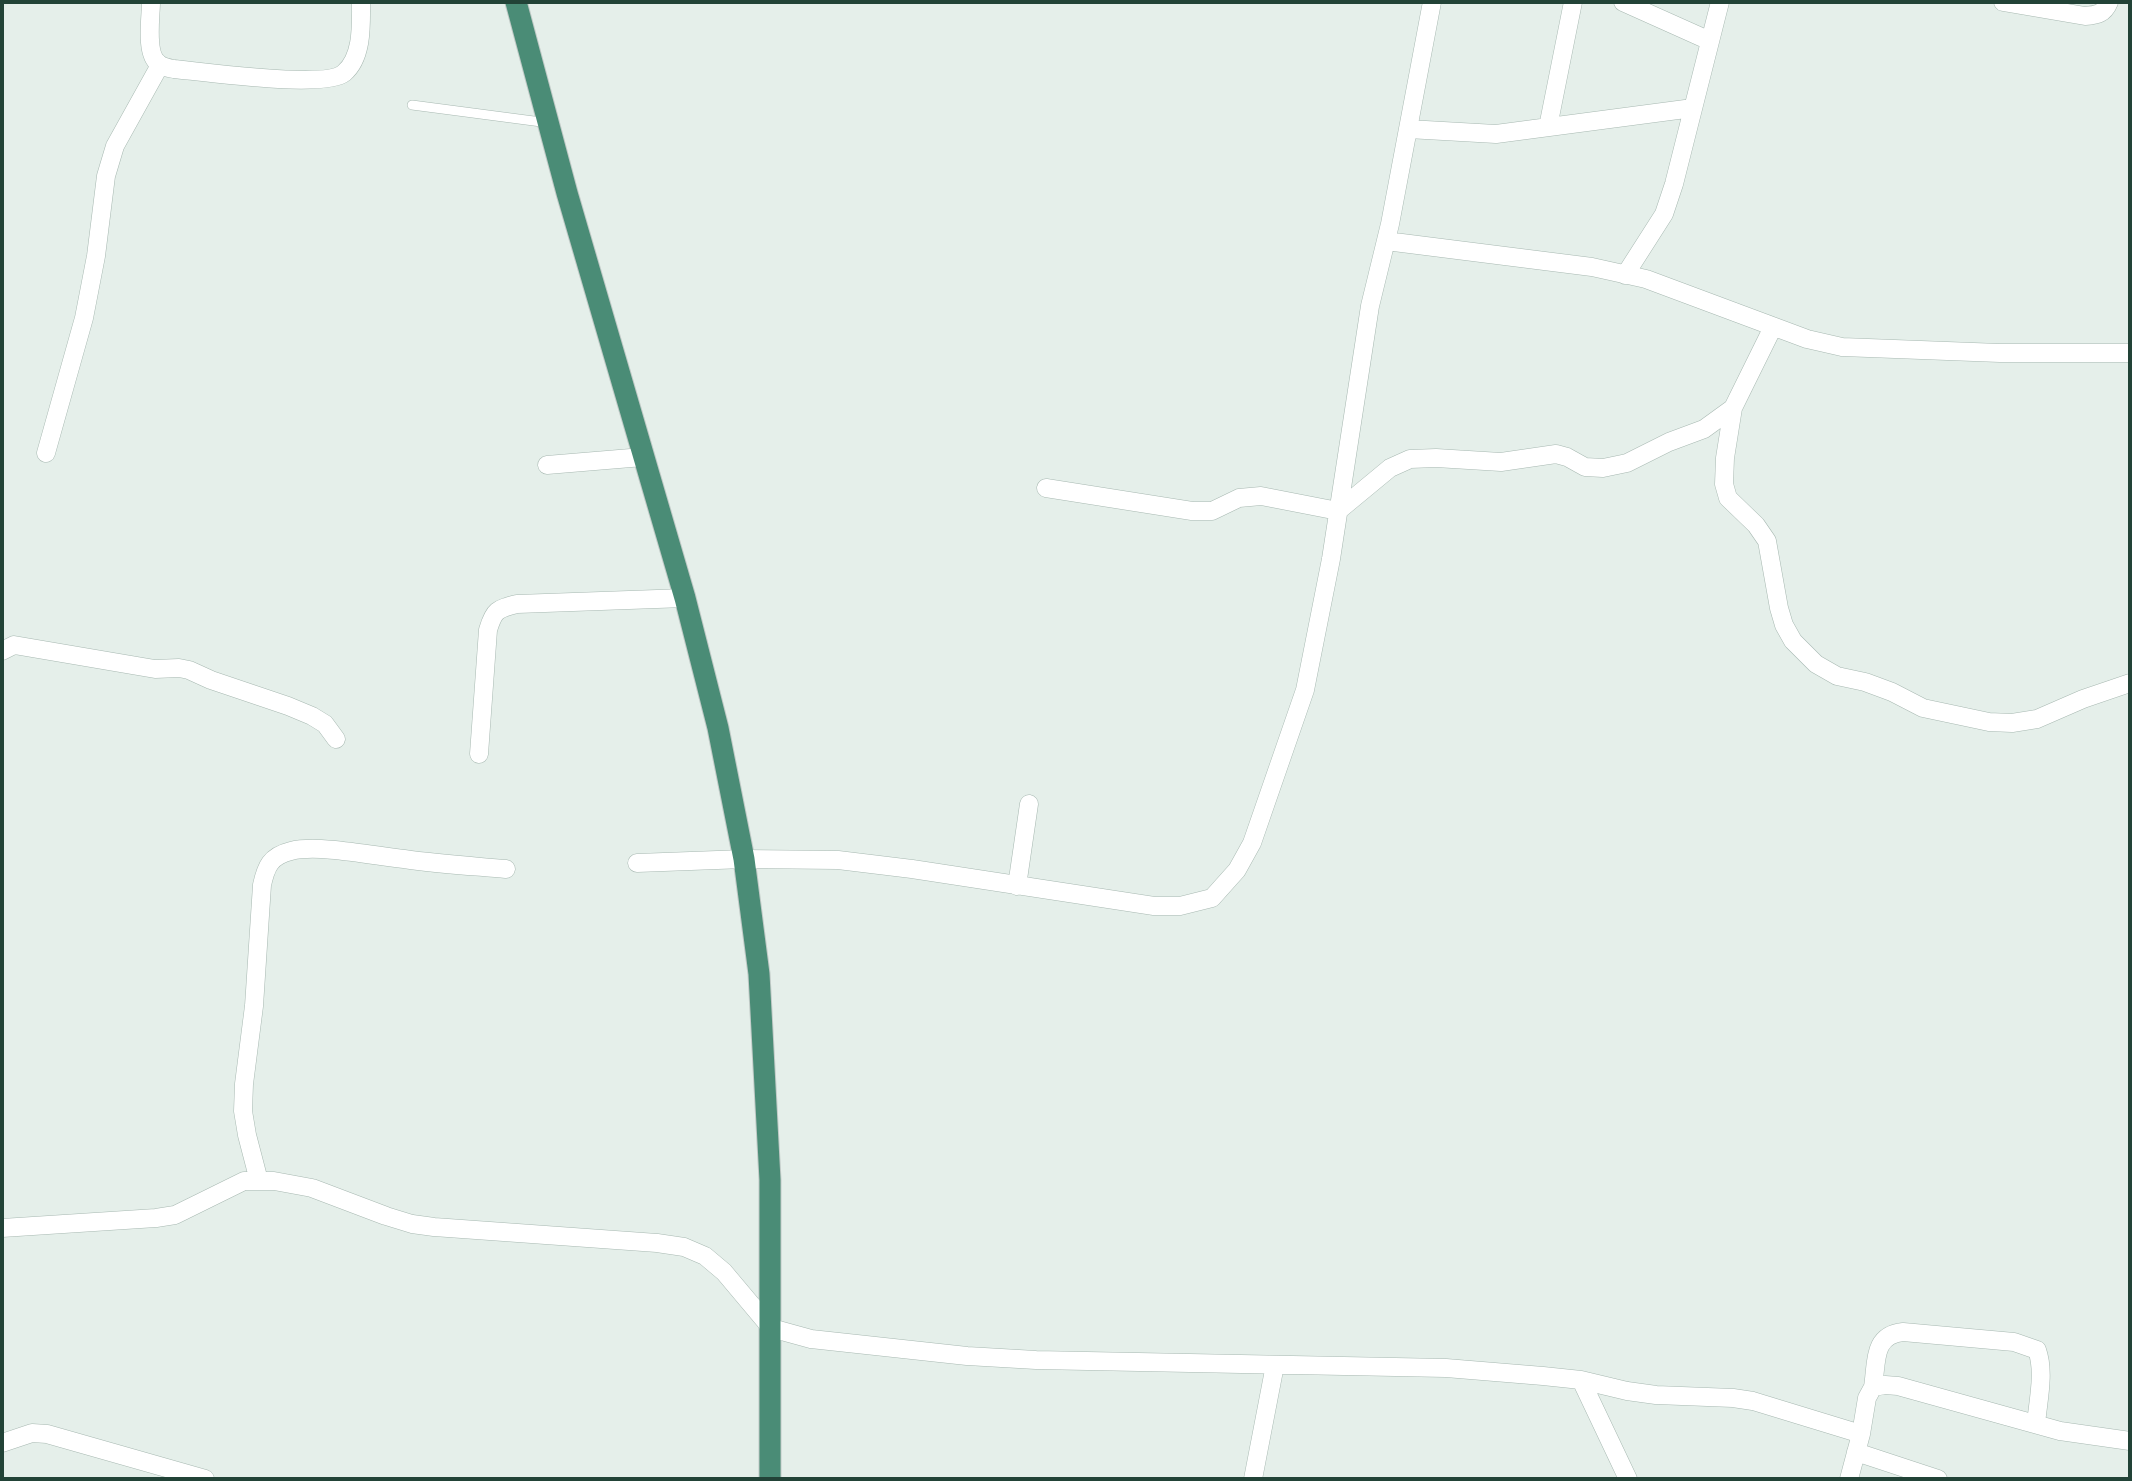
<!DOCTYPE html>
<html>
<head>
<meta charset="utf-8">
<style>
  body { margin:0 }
  #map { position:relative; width:2132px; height:1481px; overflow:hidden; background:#e5efea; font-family:"Work Sans",sans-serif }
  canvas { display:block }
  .frame { position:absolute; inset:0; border:4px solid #224337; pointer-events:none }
</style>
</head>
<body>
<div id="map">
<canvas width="2132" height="1481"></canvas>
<div class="frame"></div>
</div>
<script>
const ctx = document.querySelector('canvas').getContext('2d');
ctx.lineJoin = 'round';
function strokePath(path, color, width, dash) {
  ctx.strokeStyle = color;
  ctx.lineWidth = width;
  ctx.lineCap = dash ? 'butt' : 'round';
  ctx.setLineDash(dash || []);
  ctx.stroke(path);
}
const service = new Path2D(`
  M412 105 549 123`);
const minor = new Path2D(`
  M151 2C151 17 145 53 158 63 162 67 168 68 174 69 204 72 326 89 344 73 363 57 361 24 361 2
  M1623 2 1710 41
  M2003 2 2085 16C2097 15 2104 14 2109 2
  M1548 127 1573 2
  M1408 129 1496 134 1693 108
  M1386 241 1592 267 1646 279 1807 339 1842 347 2000 353H2130
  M1625 275 1664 214 1674 184 1720 2
  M1773 327 1733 408 1725 458 1724 484 1728 498 1756 525 1767 541 1779 608 1784 625 1793 641 1816 664 1837 676 1865 682 1892 692 1923 708 1989 722 2012 723 2037 719 2083 699 2130 683
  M46 453 84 318 96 256 106 176 115 146 160 65
  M547 465 643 457
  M1046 488 1192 511H1212L1239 498 1261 496 1338 511 1390 468 1410 459 1436 458 1501 462 1556 454 1567 457 1585 467 1603 468 1627 463 1669 442 1704 429 1733 408
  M2 651 14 645 155 669 179 668 189 670 211 680 288 706 312 716 325 724 336 739
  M479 754 488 630C494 610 497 609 517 604L685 598
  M637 863 744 859 838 860 912 869 1154 906H1180L1212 898 1237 870 1252 843 1305 690 1331 559 1370 306 1390 224 1432 2
  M1017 886 1029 804
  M259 1181 247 1135 243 1111 244 1084 254 1006 262 885C266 867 270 856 291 851 318 844 375 856 404 859 438 864 472 866 506 869
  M2 1228 156 1218 175 1215 244 1181H274L312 1188 386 1216 412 1224 434 1227 657 1243 684 1247 705 1256 724 1272 771 1328 811 1339 967 1356 1036 1360 1446 1368 1543 1376 1581 1380 1627 1391 1656 1395 1733 1398 1753 1401 1861 1434
  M1581 1380 1628 1479
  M1873 1387C1877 1363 1872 1335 1903 1332L2014 1342 2037 1350C2045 1372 2038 1401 2036 1424
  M2 1443 32 1433 47 1434 205 1479
  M1856 1452 1938 1479
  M1253 1479 1275 1365
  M1849 1479 1861 1434 1867 1398 1873 1387 1885 1385 1898 1386 2060 1431 2130 1441`);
const trunk = new Path2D(`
  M516 2 567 193 685 598 718 728 744 859 759 974 770 1180V1479`);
strokePath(service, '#a7b8b1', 10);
strokePath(minor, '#a7b8b1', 19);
strokePath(trunk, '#c1cac7', 23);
strokePath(service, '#fff', 9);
strokePath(minor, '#fff', 18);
strokePath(trunk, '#4a8c76', 21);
</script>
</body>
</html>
